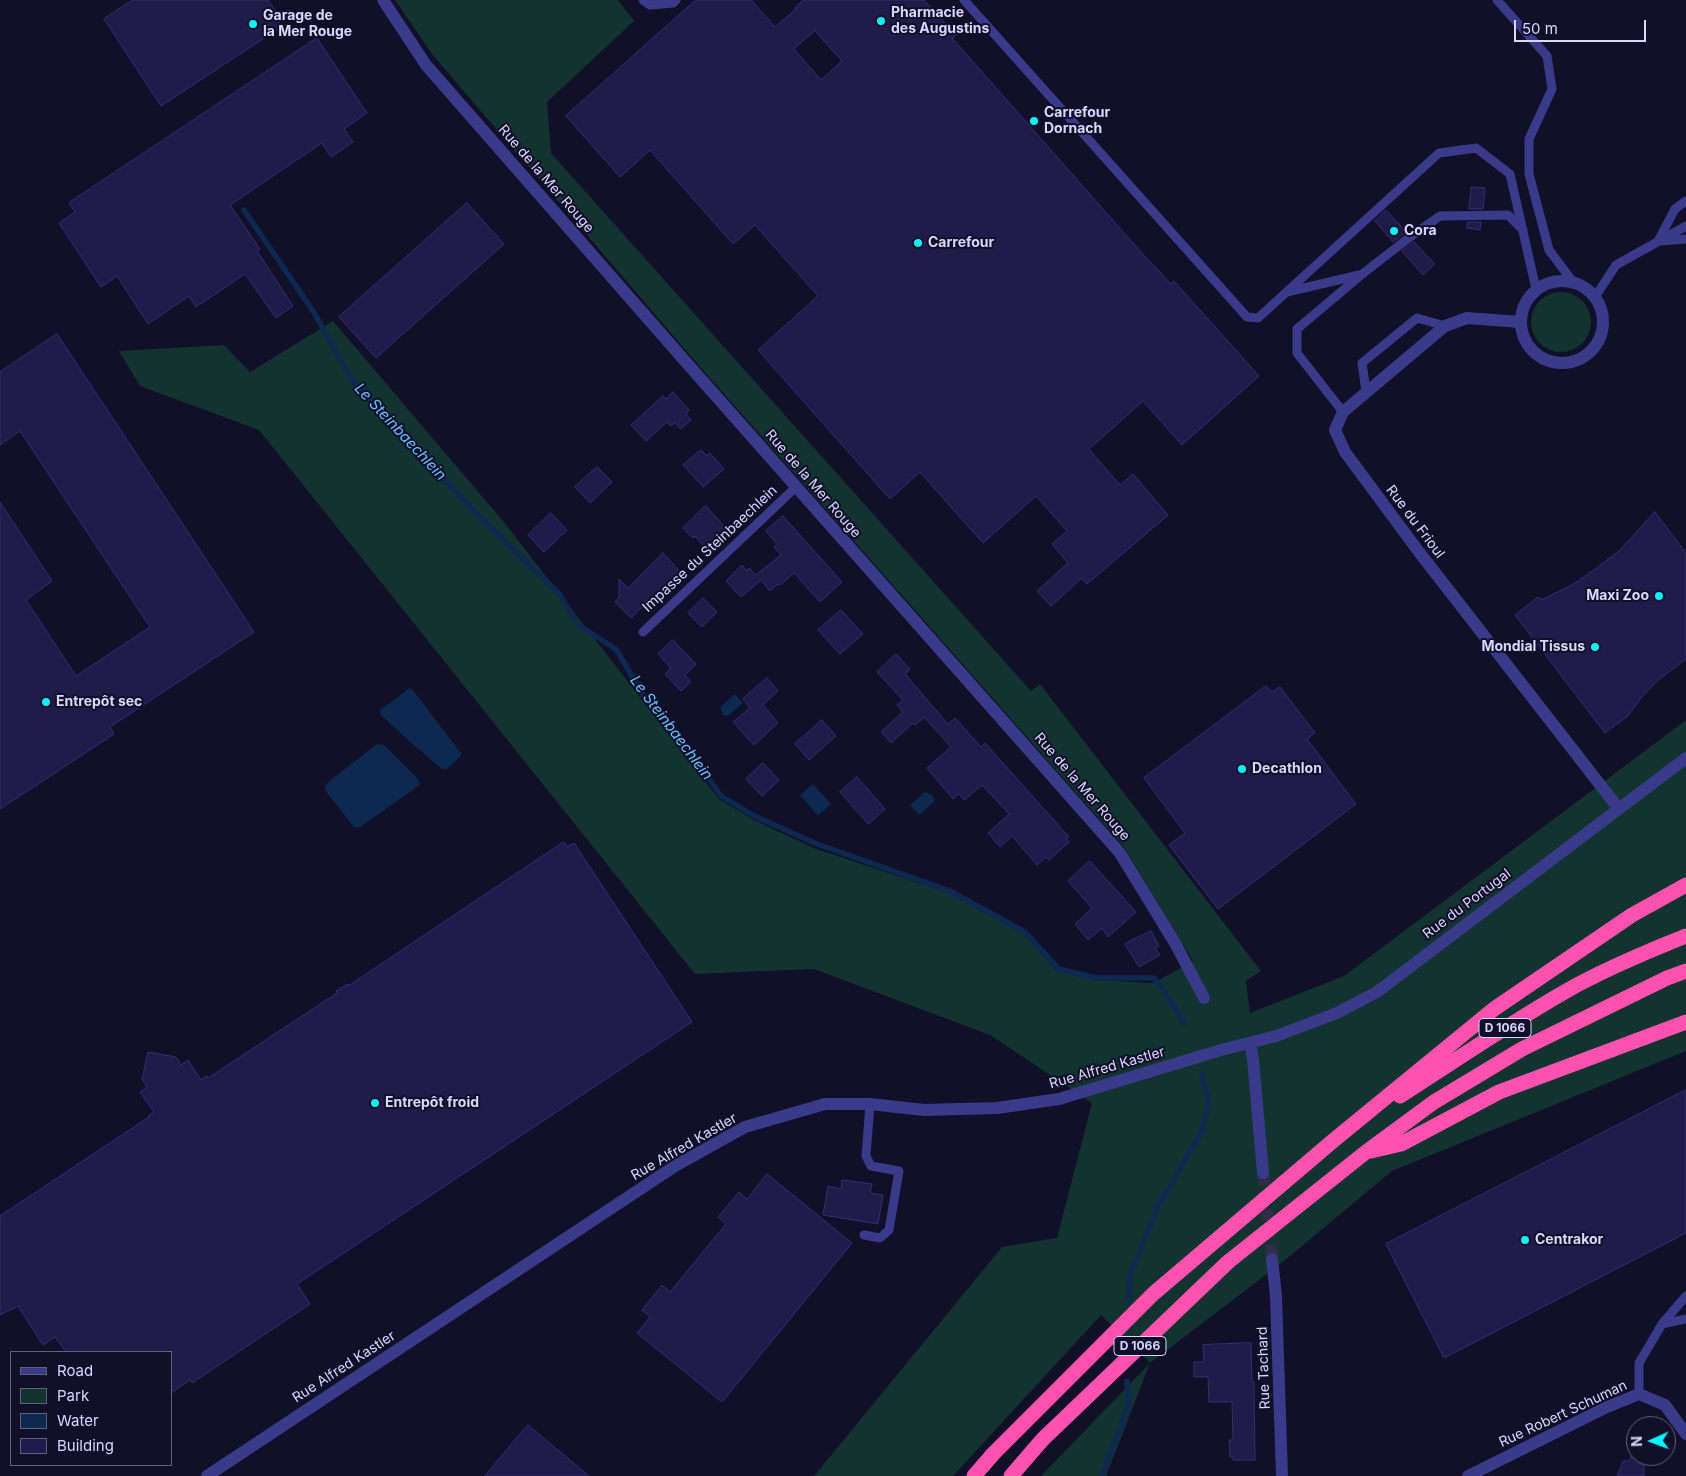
<!DOCTYPE html>
<html>
<head>
<meta charset="utf-8">
<style>
  body { margin:0 }
  #map { position:relative; width:1686px; height:1476px; overflow:hidden; background:#120f29; font-family:Inter,sans-serif }
  canvas { display:block }
  .legend { position:absolute; left:10px; top:1351px; width:162px; height:115px; box-sizing:border-box; background:#120f29; border:1px solid #625f7f; margin:0; padding:6px 9px; list-style:none; font-size:15px; color:#d9d7ff }
  .legend li { display:flex; align-items:center; gap:10px; height:25px }
  .legend b { width:25px; border:1px solid #625f7f }
  .north { position:absolute; left:1626px; top:1416px; width:50px; height:50px; box-sizing:border-box; background:#120f29; border:1px solid #625f7f; border-radius:50%; rotate:268deg; font-size:14px; font-weight:700; line-height:20px; text-align:center; color:#d9d7ff }
  .north::after { content:''; display:block; margin:auto; width:18px; height:22px; background:#03f4ff; clip-path:polygon(50% 0,100% 100%,50% 72%,0 100%) }
  .scale { position:absolute; left:1514px; top:20px; width:132px; height:22px; box-sizing:border-box; border:2px solid #d9d7ff; border-top:0; padding-left:6px; font-size:15px; line-height:18px; white-space:nowrap; color:#d9d7ff; -webkit-text-stroke:4px #120f29; paint-order:stroke }
</style>
</head>
<body>
<div id="map">
<canvas width="1686" height="1476"></canvas>
<ul class="legend">
<li><b style="height:6px;background:#393a89"></b>Road</li>
<li><b style="height:14px;background:#123330"></b>Park</li>
<li><b style="height:14px;background:#0d294f"></b>Water</li>
<li><b style="height:14px;background:#211b4a"></b>Building</li>
</ul>
<div class="north">N</div>
<div class="scale">50 m</div>
</div>
<script>
const ctx = document.querySelector('canvas').getContext('2d');
ctx.lineJoin = 'round';
function fillPath(path, color) {
  ctx.fillStyle = color;
  ctx.fill(path, 'evenodd');
}
function strokePath(path, color, width, dash) {
  ctx.strokeStyle = color;
  ctx.lineWidth = width;
  ctx.lineCap = dash ? 'butt' : 'round';
  ctx.setLineDash(dash || []);
  ctx.stroke(path);
}
function label(font, color, halo, rows, align = 'center') {
  ctx.font = font + ' Inter,sans-serif';
  ctx.lineWidth = 4;
  ctx.setLineDash([]);
  ctx.textBaseline = 'middle';
  ctx.strokeStyle = halo;
  ctx.fillStyle = color;
  for (const [text, x, y, turn = 0] of rows) {
    ctx.save();
    ctx.translate(x, y);
    ctx.rotate((+turn || 0) * Math.PI / 180);
    ctx.textAlign = isNaN(turn) ? turn : align;
    if (halo) ctx.strokeText(text, 0, 0);
    ctx.fillText(text, 0, 0);
    ctx.restore();
  }
}
fillPath(new Path2D(`
  M395 0H618L634 21 547 102 551 153 1031 691 1040 684 1261 971 1246 981 1250 1013 1344 976 1686 720V1051L1392 1171 1284 1261 1150 1363 1106 1476H1041L1150 1363 1101 1315 953 1476H814L1002 1247 1057 1238 1092 1103 990 1035 814 969 695 974 259 430 140 386 119 351 224 345 250 372 333 321 503 521 719 799 754 820 814 848 949 893 1022 932 1057 971 1095 980 1154 983 1193 961 1124 847 688 353 432 54Z
  M1531 322a30 30 0 1 1 60 0a30 30 0 1 1-60 0Z`), '#123330');
fillPath(new Path2D(`
  M410 688 413 690 461 753V756L447 769H442L410 742 381 715 380 710Z
  M735 694 743 703 728 716 723 715 720 707Z
  M377 744 384 745 418 779 420 785 360 827 355 828 326 792 325 786 328 782Z
  M813 784 831 804 818 816 800 795Z
  M925 792 933 795 934 802 919 815 910 805Z`), '#0d294f');
strokePath(new Path2D(`
  M244 210 313 311 352 380 475 512 560 595 578 625 616 649 646 700 679 736 721 796 754 816 817 844 950 891 1025 932 1059 969 1096 978H1154L1167 995 1184 1023
  M1129 1300 1130 1275 1158 1206 1201 1133 1209 1103 1202 1074
  M1102 1476 1129 1404 1127 1381`), '#0d294f', 5.5);
const building = new Path2D(`
  M133 0H268L280 18 278 29 161 106 104 19Z
  M696 0H751L775 27 796 9 795 8 803 0H924L956 35 952 38 1140 251 1171 284 1174 281 1259 376 1182 445 1143 401 1089 449 1120 485 1133 474 1168 515 1087 584 1082 578 1051 606 1037 591 1068 563 1052 544 1067 531 1036 496 983 543 920 472 890 499 758 350 818 296 755 225 733 244 650 150 620 177 566 116ZM815 31 842 61 821 80 794 49Z
  M317 38 367 113 344 129 353 142 331 157 322 143 230 205 260 249 257 251 293 306 276 318 245 274 196 307 189 296 148 324 117 276 101 287 59 223 75 212 69 203Z
  M1472 187 1485 188 1483 209H1469Z
  M467 203 504 244 376 358 339 317Z
  M1386 210 1406 232 1393 242 1375 221Z
  M1468 222H1481L1480 230 1467 228Z
  M1414 242 1435 264 1423 275 1402 251Z
  M57 334 254 632 110 727 114 734 0 809V502L52 581 26 600 76 676 150 627 20 431 0 445V372Z
  M673 392 689 410 686 414 691 420 681 429 675 423 671 426 667 422 646 441 631 425 663 396 666 399Z
  M701 450 707 456 710 453 724 469 703 487 683 465Z
  M597 467 612 482 590 503 575 487Z
  M706 506 731 534 710 553 695 536 693 538 683 528Z
  M1655 512 1686 553V659L1658 680 1642 697 1628 716 1605 733 1515 615 1538 597 1541 600 1572 585 1591 572 1619 551Z
  M551 513 567 530 544 552 528 535Z
  M783 516 842 582 820 602 794 573 780 585 778 584 770 591 761 580 741 597 726 581 742 565 747 571 749 568 756 575 781 555 774 547 777 544 766 531Z
  M663 553 681 573 669 585 667 583 631 618 615 602 619 597V579L628 588Z
  M703 598 717 612 702 627 688 613Z
  M841 610 863 634 840 654 818 630Z
  M673 640 696 664 685 675 691 682 681 691 665 674 671 668 658 654Z
  M896 654 910 669 905 674 948 724 955 718 981 747 985 743 1069 837 1066 839 1069 842 1049 860 1046 857 1037 865 1012 836 1000 847 988 833 1009 814 982 785 964 800 959 794 953 799 927 768 951 747 924 717 915 725 913 723 891 743 881 732 903 712 897 705 903 700 877 672Z
  M767 678 778 691 763 705 778 723 754 745 733 722 750 708 743 699Z
  M1266 686 1272 692 1280 687 1315 733 1307 739 1356 804 1218 909 1169 845 1185 833 1144 778Z
  M822 720 836 736 809 760 795 744Z
  M763 763 779 780 762 796 746 779Z
  M857 777 885 809 868 824 840 792Z
  M564 842 567 847 574 843 692 1022 297 1284 310 1304 192 1383 190 1380 171 1393V1352H66L55 1337 43 1345 18 1306 0 1315V1216L149 1117 148 1116 154 1112 140 1092 147 1087 142 1079 148 1052 176 1057 181 1065 188 1060 201 1080 207 1076 208 1078 337 993 336 991 348 984 349 985Z
  M1090 861 1136 912 1108 937 1102 928 1088 940 1075 924 1092 908 1068 881Z
  M1151 931 1159 946 1155 948 1160 955 1139 967 1125 944Z
  M1686 1090V1233L1444 1358 1386 1244Z
  M767 1174 852 1243 722 1402 637 1333 650 1317 642 1310 662 1285 670 1292 726 1224 718 1217 739 1192 747 1199Z
  M842 1180 872 1184 870 1193 883 1195 878 1224 823 1215 828 1186 841 1189Z
  M1251 1343 1252 1382H1254L1255 1460H1233V1457H1230L1229 1440H1233L1232 1402H1209L1208 1377H1194V1362H1204L1203 1345Z
  M528 1425 589 1476H485Z
  M1636 1444V1456H1640L1641 1464 1644 1466V1476H1617L1623 1461H1629Z`);
fillPath(building, '#211b4a');
strokePath(building, '#362c77', 1);
strokePath(new Path2D(`
  M1263 1173 1272 1259`), '#302d49', 12, [12, 6]);
strokePath(new Path2D(`
  M643 0 650 5 673 3 676 0
  M964 0 1247 317 1258 318 1439 153 1476 148 1510 174 1536 289
  M1497 0 1547 56 1552 89 1529 139V174L1549 250 1573 282
  M1658 241 1675 209 1686 201
  M1661 241 1686 239
  M1287 292 1359 275
  M1595 297 1616 265 1686 226
  M1366 391 1362 363 1417 318 1445 326
  M1343 412 1297 353V329L1361 275 1410 237 1440 216 1508 215 1523 230
  M643 632 796 487
  M864 1235 880 1238 889 1230 899 1171 871 1166 866 1156 870 1104
  M1662 1324 1686 1296
  M1639 1394V1363L1662 1324 1686 1319`), '#393a89', 9);
strokePath(new Path2D(`
  M383 0 426 65 685 361 1120 853 1175 943 1204 998
  M1521 322a41 41 0 1 1 82 0a41 41 0 1 1-82 0Z
  M1520 322 1467 318 1445 326 1343 412 1335 430 1345 452 1419 552 1619 809
  M1250 1043 1253 1059 1263 1173
  M1272 1259 1276 1296 1282 1476
  M207 1476 675 1166 745 1127 825 1104H870L924 1110 997 1108 1059 1099 1221 1050 1276 1036 1337 1013 1377 992 1686 758
  M1468 1476 1607 1407 1639 1394 1665 1405 1686 1434`), '#393a89', 12);
strokePath(new Path2D(`
  M1400 1096C1456 1060 1510 1023 1568 990 1605 969 1646 952 1686 936
  M1371 1151 1401 1144 1499 1092 1686 1022
  M974 1476 994 1453 1153 1294 1334 1140 1494 1009 1632 915 1686 885
  M1011 1476 1043 1439 1228 1262 1366 1152 1434 1102 1522 1049 1667 978 1686 971`), '#ff52af', 15);
for (const [x, y, r, color] of [
  [881,21,5,"#03f4ff"],
  [253,24,5,"#03f4ff"],
  [1034,121,5,"#03f4ff"],
  [1394,231,5,"#03f4ff"],
  [918,243,5,"#03f4ff"],
  [1659,596,5,"#03f4ff"],
  [1595,647,5,"#03f4ff"],
  [46,702,5,"#03f4ff"],
  [1242,769,5,"#03f4ff"],
  [375,1103,5,"#03f4ff"],
  [1525,1240,5,"#03f4ff"]
]) {
  const dot = new Path2D();
  dot.arc(x, y, r, 0, 2 * Math.PI);
  ctx.fillStyle = color;
  ctx.fill(dot);
  strokePath(dot, '#120f29', 2);
}
for (const [x, y, w] of [
  [1505,1028,52],
  [1140,1346,52]
]) {
  const box = new Path2D();
  box.roundRect(x - w / 2, y - 9.5, w, 19, 4);
  ctx.fillStyle = '#120f29';
  ctx.fill(box);
  strokePath(box, '#d9d7ff', 1);
}
label('bold 12px', '#d9d7ff', null, [
  ["D 1066",1505,1028],
  ["D 1066",1140,1346]
]);
label('bold 14px', '#d9d7ff', '#120f29', [
  ["Pharmacie",891,13],
  ["des Augustins",891,29],
  ["Garage de",263,16],
  ["la Mer Rouge",263,32],
  ["Carrefour",1044,113],
  ["Dornach",1044,129],
  ["Cora",1404,231],
  ["Carrefour",928,243],
  ["Maxi Zoo",1649,596,"right"],
  ["Mondial Tissus",1585,647,"right"],
  ["Entrepôt sec",56,702],
  ["Decathlon",1252,769],
  ["Entrepôt froid",385,1103],
  ["Centrakor",1535,1240]
], 'left');
label('14px', '#d9d7ff', '#120f29', [
  ["Rue de la Mer Rouge",546,179,49],
  ["Rue de la Mer Rouge",813,484,49],
  ["Rue du Frioul",1415,522,53],
  ["Impasse du Steinbaechlein",710,549,-43],
  ["Rue de la Mer Rouge",1082,787,49],
  ["Rue du Portugal",1467,904,-37],
  ["Rue Alfred Kastler",1107,1068,-16],
  ["Rue Alfred Kastler",684,1147,-30],
  ["Rue Alfred Kastler",344,1367,-33],
  ["Rue Tachard",1264,1368,-92],
  ["Rue Robert Schuman",1563,1414,-25]
]);
label('italic 15px', '#65c0ff', '#120f29', [
  ["Le Steinbaechlein",400,432,47],
  ["Le Steinbaechlein",671,728,53]
]);
</script>
</body>
</html>
